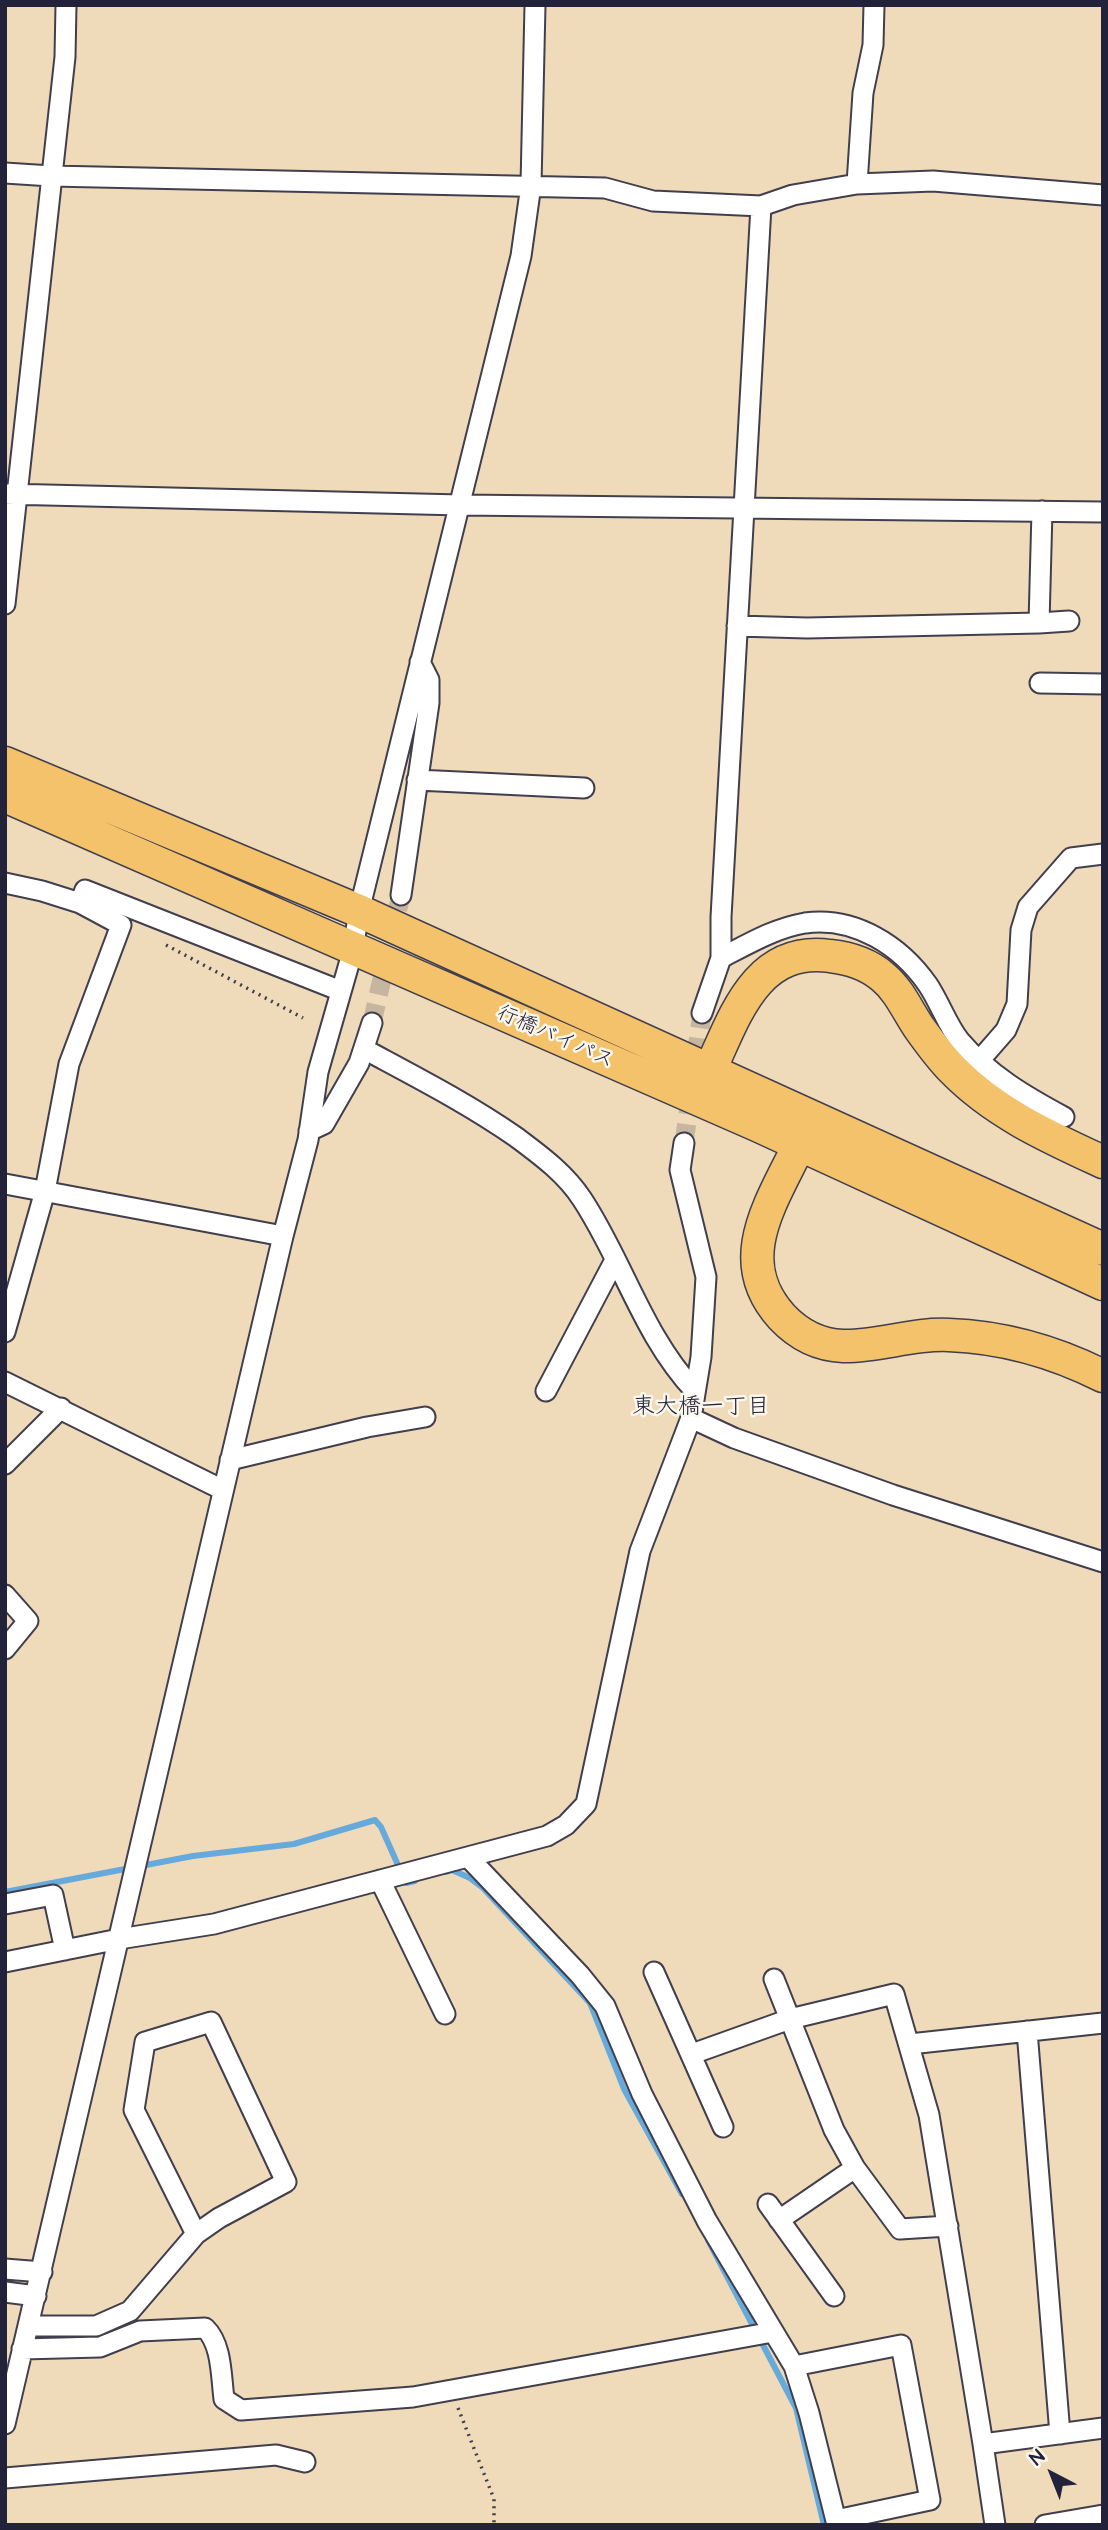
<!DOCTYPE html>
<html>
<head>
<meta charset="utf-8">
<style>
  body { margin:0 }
  #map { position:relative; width:1108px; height:2530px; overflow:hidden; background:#efdbb9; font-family:"Architects Daughter",sans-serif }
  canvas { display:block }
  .frame { position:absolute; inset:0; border:7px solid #22223b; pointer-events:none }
  .north { position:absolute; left:1017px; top:2439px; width:70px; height:70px; -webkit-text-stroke:5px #fbf7ec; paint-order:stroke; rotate:318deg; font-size:19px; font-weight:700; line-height:28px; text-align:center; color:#22223b }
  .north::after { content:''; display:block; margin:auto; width:24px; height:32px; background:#22223b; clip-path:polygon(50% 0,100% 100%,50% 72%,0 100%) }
</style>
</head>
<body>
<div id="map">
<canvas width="1108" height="2530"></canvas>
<div class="frame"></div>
<div class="north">N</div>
</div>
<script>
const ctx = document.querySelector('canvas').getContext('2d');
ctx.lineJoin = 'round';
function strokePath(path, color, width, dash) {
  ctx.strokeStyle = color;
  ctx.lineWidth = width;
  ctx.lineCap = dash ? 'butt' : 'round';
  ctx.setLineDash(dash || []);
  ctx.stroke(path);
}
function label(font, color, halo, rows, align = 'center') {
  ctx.font = font + ' "Architects Daughter","Klee One",sans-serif';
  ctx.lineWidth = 5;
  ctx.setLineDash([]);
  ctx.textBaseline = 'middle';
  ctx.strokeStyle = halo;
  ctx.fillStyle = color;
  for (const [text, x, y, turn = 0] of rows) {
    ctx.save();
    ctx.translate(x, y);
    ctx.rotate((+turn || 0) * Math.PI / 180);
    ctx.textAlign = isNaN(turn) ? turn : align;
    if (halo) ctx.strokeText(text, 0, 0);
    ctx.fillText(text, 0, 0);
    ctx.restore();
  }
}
strokePath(new Path2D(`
  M446 1872 452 1870 470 1878 482 1887 590 2003 624 2089 682 2194
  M5 1892 193 1856 294 1844 375 1820 381 1827 406 1883 415 1881
  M708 2240 796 2408 824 2525`), '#66aadb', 6);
strokePath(new Path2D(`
  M372 1023 401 895
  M684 1143 702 1013`), '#c6b6a0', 19, [19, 10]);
const minor = new Path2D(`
  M5 173 51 176 605 188 653 201 761 206 793 195 857 184 933 181 1103 195
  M857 184 863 93 873 45 874 5
  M5 494 461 505 1103 512
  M1042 511 1039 623 1069 621
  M5 604 65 57 66 5
  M737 626 807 628 1039 623
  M1040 683 1103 684
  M417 780 584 788
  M5 883 42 891 80 903 121 925 69 1064 45 1191 5 1332
  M401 895 429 703V680L420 662
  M80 903 85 890 341 991
  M721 958C748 944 775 928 805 923 855 916 901 946 928 985 940 1003 947 1025 960 1041 989 1075 1025 1096 1064 1117
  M702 1013 721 958V917L761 206
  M364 1049C416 1077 467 1103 516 1137 540 1155 565 1173 582 1199 623 1261 643 1336 695 1391
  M979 1061 1006 1030 1017 1004 1021 930 1028 907 1071 858 1103 854
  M309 1131 324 1124 359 1063 372 1023
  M5 1184 283 1236
  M5 1382 223 1490
  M546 1391 615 1260
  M691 1418 734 1438 893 1495 1103 1562
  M230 1460 367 1427 425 1417
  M5 1464 61 1408
  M5 1595 28 1621 5 1649
  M468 1857 580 1975 605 2006 642 2094 707 2221 794 2366 809 2413 837 2525
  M380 1880 445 2014
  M5 1904 53 1895 65 1950
  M5 1962 119 1939 214 1924 547 1836 566 1825 586 1804 640 1551 691 1418 701 1357 706 1277 680 1170 684 1143
  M654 1972 723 2127
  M774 1979 834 2130 855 2168 900 2229 948 2226
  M1027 2031 1060 2434
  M910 2044 1103 2023
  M692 2054 790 2019 894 1994 929 2115 983 2444 1103 2428
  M768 2204 834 2296
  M779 2220 855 2168
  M5 2269 42 2272
  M5 2292 36 2296
  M28 2326H96L130 2311 196 2234 134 2110 145 2042 211 2022 286 2182 219 2218 196 2234
  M22 2349 100 2347 140 2331 205 2328C222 2344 221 2376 224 2399L241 2410 413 2397 773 2332
  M794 2366 901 2345 930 2500 836 2520
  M5 2424 283 1236 308 1140 318 1072 353 950 359 911 521 256 531 185 535 5
  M983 2444 995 2525
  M5 2478 276 2455 305 2462
  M1045 2525 1103 2515`);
const trunk = new Path2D(`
  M5 763 359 911 1103 1249
  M5 796 757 1125 1103 1284
  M710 1070C735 1016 756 946 830 956 849 958 868 964 883 977 900 991 908 1012 920 1029 930 1043 941 1058 953 1070 995 1113 1049 1137 1103 1162
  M799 1145C772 1202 730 1260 782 1317 798 1334 818 1345 843 1346 878 1347 913 1333 949 1335 1004 1337 1053 1351 1103 1376`);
strokePath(minor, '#413e4e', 23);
strokePath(trunk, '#413e4e', 35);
strokePath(new Path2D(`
  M166 945 303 1018
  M458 2408 494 2499V2525`), '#413e4e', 3.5, [2, 5]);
strokePath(minor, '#fff', 19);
strokePath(trunk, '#f3c26a', 32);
label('21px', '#22223b', '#fbf7ec', [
  ["行橋バイパス",555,1038,24]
]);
label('23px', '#22223b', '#fbf7ec', [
  ["東大橋一丁目",701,1408]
]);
</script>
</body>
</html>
